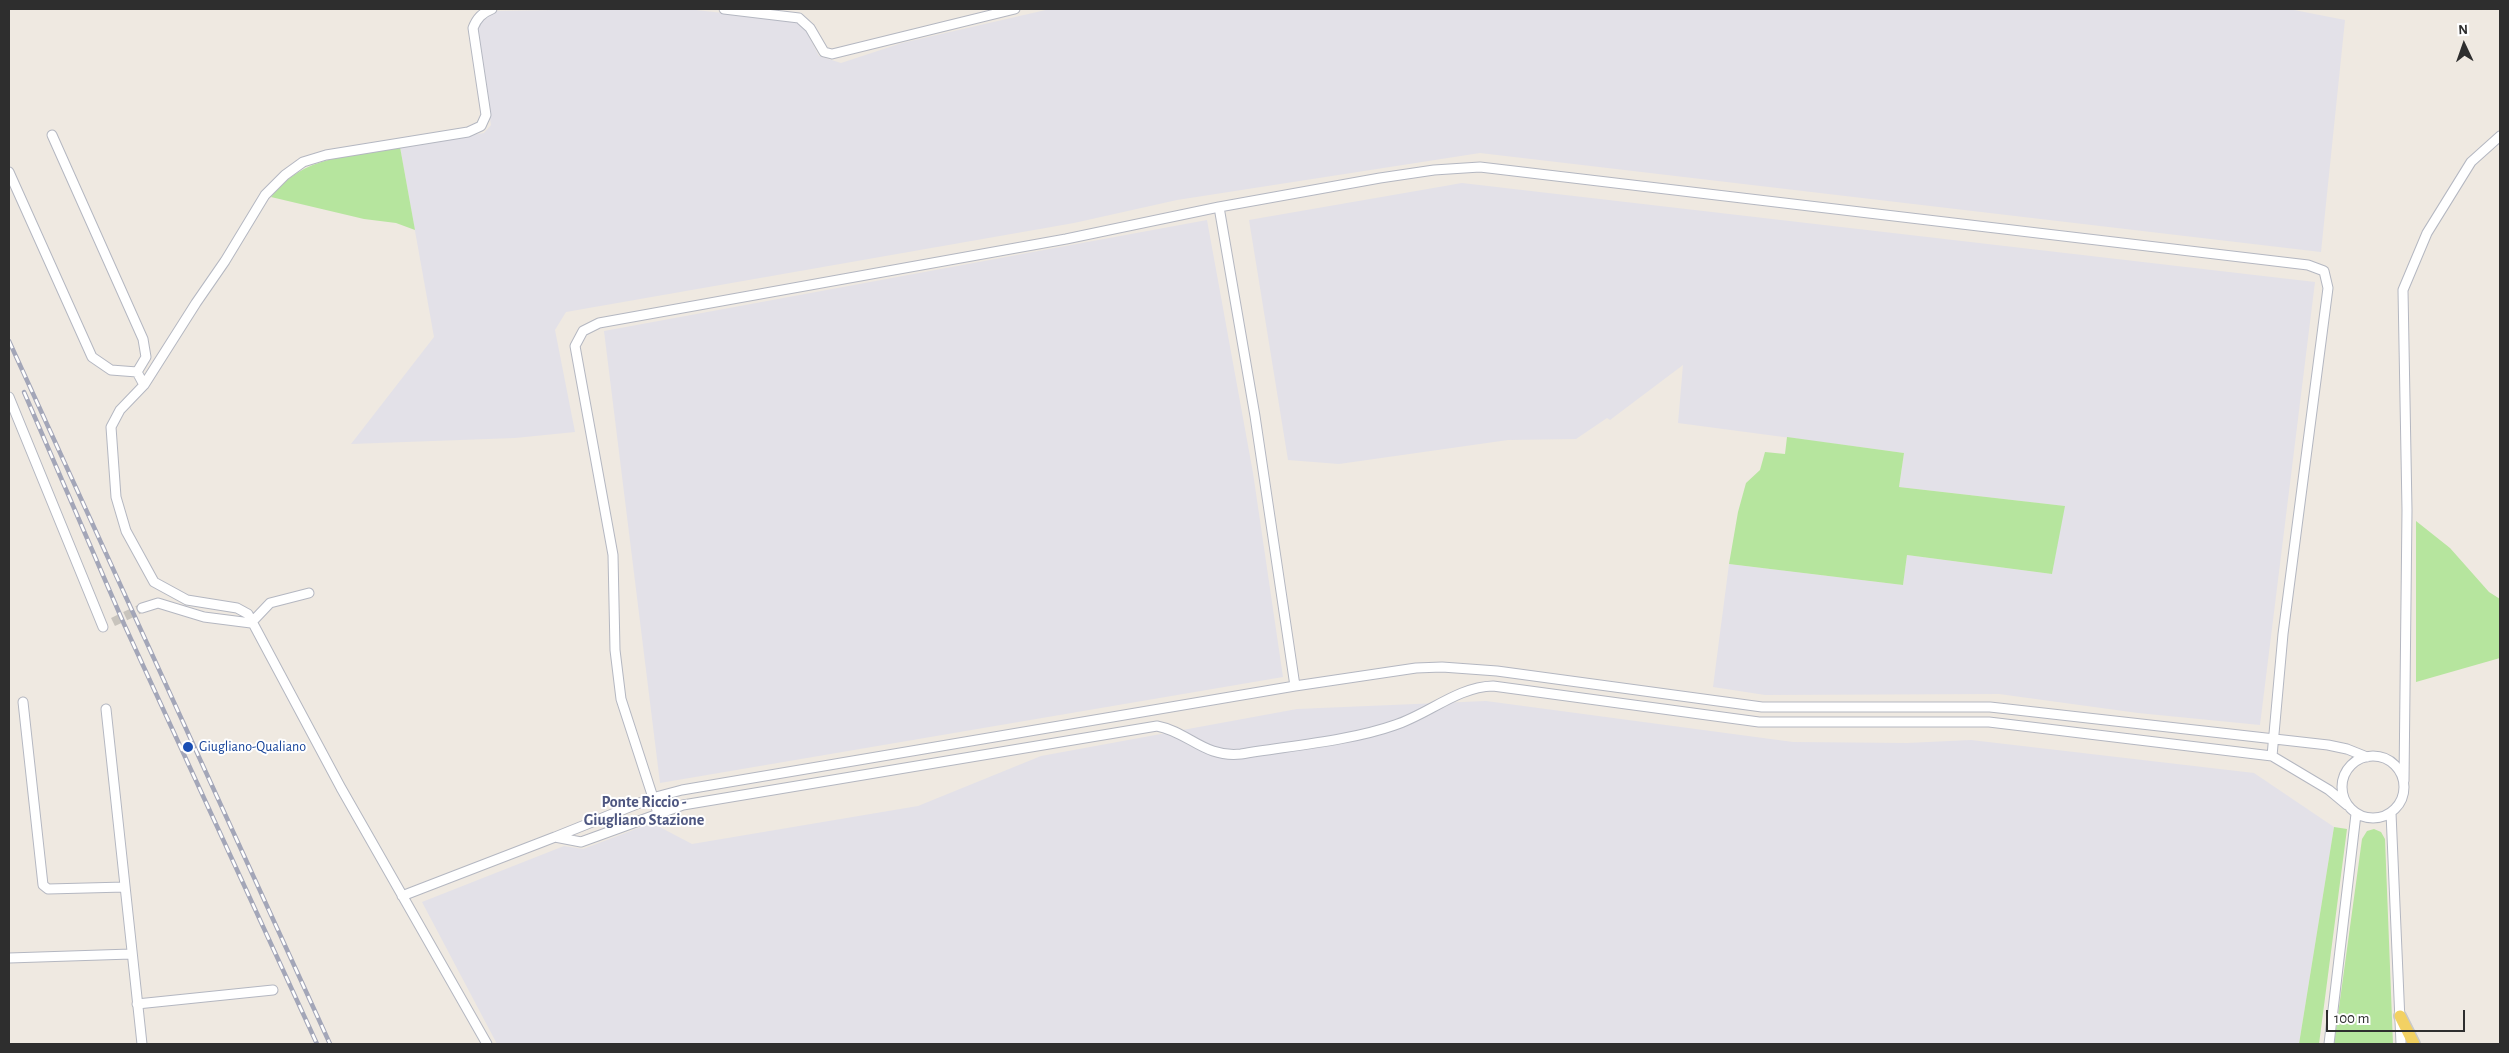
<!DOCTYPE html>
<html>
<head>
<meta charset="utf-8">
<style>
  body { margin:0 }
  #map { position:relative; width:2509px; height:1053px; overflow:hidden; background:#efe9e1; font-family:"Alegreya Sans",sans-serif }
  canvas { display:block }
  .frame { position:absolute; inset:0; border:10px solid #2e2e2e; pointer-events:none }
  .north { position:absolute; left:2439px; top:20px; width:50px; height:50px; -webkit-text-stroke:4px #fff; paint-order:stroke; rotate:357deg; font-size:14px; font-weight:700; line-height:20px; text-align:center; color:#2e2e2e }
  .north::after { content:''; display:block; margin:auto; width:18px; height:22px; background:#2e2e2e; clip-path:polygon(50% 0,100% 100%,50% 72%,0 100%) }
  .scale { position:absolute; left:2326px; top:1010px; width:139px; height:22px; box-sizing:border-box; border:2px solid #2e2e2e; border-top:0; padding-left:6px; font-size:15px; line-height:18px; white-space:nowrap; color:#2e2e2e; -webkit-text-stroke:4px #fff; paint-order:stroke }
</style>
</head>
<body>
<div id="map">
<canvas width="2509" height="1053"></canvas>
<div class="frame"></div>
<div class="north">N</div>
<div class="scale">100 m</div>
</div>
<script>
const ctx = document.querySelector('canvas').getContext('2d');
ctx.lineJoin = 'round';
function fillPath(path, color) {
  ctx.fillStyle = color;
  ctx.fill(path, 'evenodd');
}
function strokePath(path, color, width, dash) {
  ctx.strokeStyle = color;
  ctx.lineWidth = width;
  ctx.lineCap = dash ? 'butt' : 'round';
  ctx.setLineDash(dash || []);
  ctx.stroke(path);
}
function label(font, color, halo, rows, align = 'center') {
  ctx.font = font + ' "Alegreya Sans",sans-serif';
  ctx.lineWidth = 4;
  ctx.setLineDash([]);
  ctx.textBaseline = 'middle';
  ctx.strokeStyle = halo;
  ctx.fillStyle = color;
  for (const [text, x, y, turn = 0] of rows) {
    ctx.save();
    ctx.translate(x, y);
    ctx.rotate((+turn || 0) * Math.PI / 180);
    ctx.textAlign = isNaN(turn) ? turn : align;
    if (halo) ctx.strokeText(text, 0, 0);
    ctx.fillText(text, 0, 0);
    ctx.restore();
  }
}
fillPath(new Path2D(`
  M616 9H687L795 21 804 27 819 56 841 63 902 43 1050 9H2289L2345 20 2321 252 1480 153 1177 200 1074 223 566 312 555 330 575 432 515 438 351 444 434 337 400 147 484 133 491 125 476 31 483 18 495 11Z
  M1462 183 2315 282 2260 725 2138 713 1999 694 1765 695 1713 687 1729 564 1903 585 1907 555 2052 574 2064 506 1899 487 1904 453 1678 423 1683 365 1610 420 1607 418 1576 439 1508 440 1339 464 1288 460 1249 220Z
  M1207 220 1253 473 1283 677 660 783 604 331Z
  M1486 701 1793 742 1907 743 1971 740 2254 773 2334 827 2299 1044H497L422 902 564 846 583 849 652 823 692 844 918 806 1041 756 1297 709Z`), '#e3e1e8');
fillPath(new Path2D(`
  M400 147 415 230 396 223 364 219 271 197C302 155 352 156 400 147Z
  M1787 437 1904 453 1899 487 2065 506 2052 574 1907 555 1903 585 1729 564 1738 512 1746 483 1760 470 1765 452 1785 454Z
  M2416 521 2450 548 2489 592 2500 599V658L2416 682Z
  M2334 827 2347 829 2319 1044H2299Z
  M2374 829 2381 832 2385 839 2393 1044H2334L2362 839 2367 831Z`), '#b6e59e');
strokePath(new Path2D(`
  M113 622 142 608`), '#c8c4bd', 9, [9, 4.5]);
const minor = new Path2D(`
  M724 9 799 18 810 28 824 52 832 54 1015 9
  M52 135 143 339 146 357 137 372 144 385
  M9 172 92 357 111 370 137 372
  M1219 207 1255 416 1295 686
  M9 397 103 627
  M142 608 158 603 204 617 251 623 270 603 309 593
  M23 702 43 885 48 889 125 887
  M106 709 142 1044
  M2342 787a31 31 0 1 1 62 0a31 31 0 1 1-62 0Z
  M2404 781 2407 510 2403 290 2427 233 2471 162 2500 136
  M2347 805 2329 790 2272 756 1989 722H1759L1493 686C1457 687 1429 714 1395 725 1350 741 1288 746 1241 754 1204 758 1189 732 1157 726L683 805 581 842 555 837 652 798 682 790 1295 686 1416 668 1442 667 1497 671 1762 707H1990L2328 745 2347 749 2367 757
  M658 813 621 699 615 650 613 555 575 346 583 331 599 323 1066 239 1219 207 1380 178 1434 170 1480 167 2308 265 2324 271 2328 288 2283 634 2272 756
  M2391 813 2401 1044
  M402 896 555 837
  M9 958 131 954
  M137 1004 273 990
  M487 1044 341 788 248 614 237 608 187 600 154 582 126 531 116 497 111 427 120 410 144 385 196 303 225 261 265 195 285 175 303 162 326 155 468 132 481 126 486 115 473 28C477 18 482 13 492 9
  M2329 1044 2356 814`);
const major = new Path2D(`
  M2400 1016 2414 1044`);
strokePath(minor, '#b4b7c1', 11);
strokePath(major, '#c9c9c9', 14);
strokePath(minor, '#fff', 9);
strokePath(major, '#f2d163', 11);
const rail = new Path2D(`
  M9 341 330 1044
  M24 392 124 624 317 1044`);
strokePath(rail, '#a3a6b8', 4.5);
strokePath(rail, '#fff', 2.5, [8]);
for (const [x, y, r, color] of [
  [188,747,6,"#1a4fb4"]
]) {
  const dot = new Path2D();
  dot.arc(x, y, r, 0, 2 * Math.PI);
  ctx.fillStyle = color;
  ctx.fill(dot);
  strokePath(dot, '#fff', 2);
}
label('14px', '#164399', '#fff', [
  ["Giugliano-Qualiano",199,747]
], 'left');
label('bold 16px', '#4d5680', '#fff', [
  ["Ponte Riccio -",644,802],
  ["Giugliano Stazione",644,820]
]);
</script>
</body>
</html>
